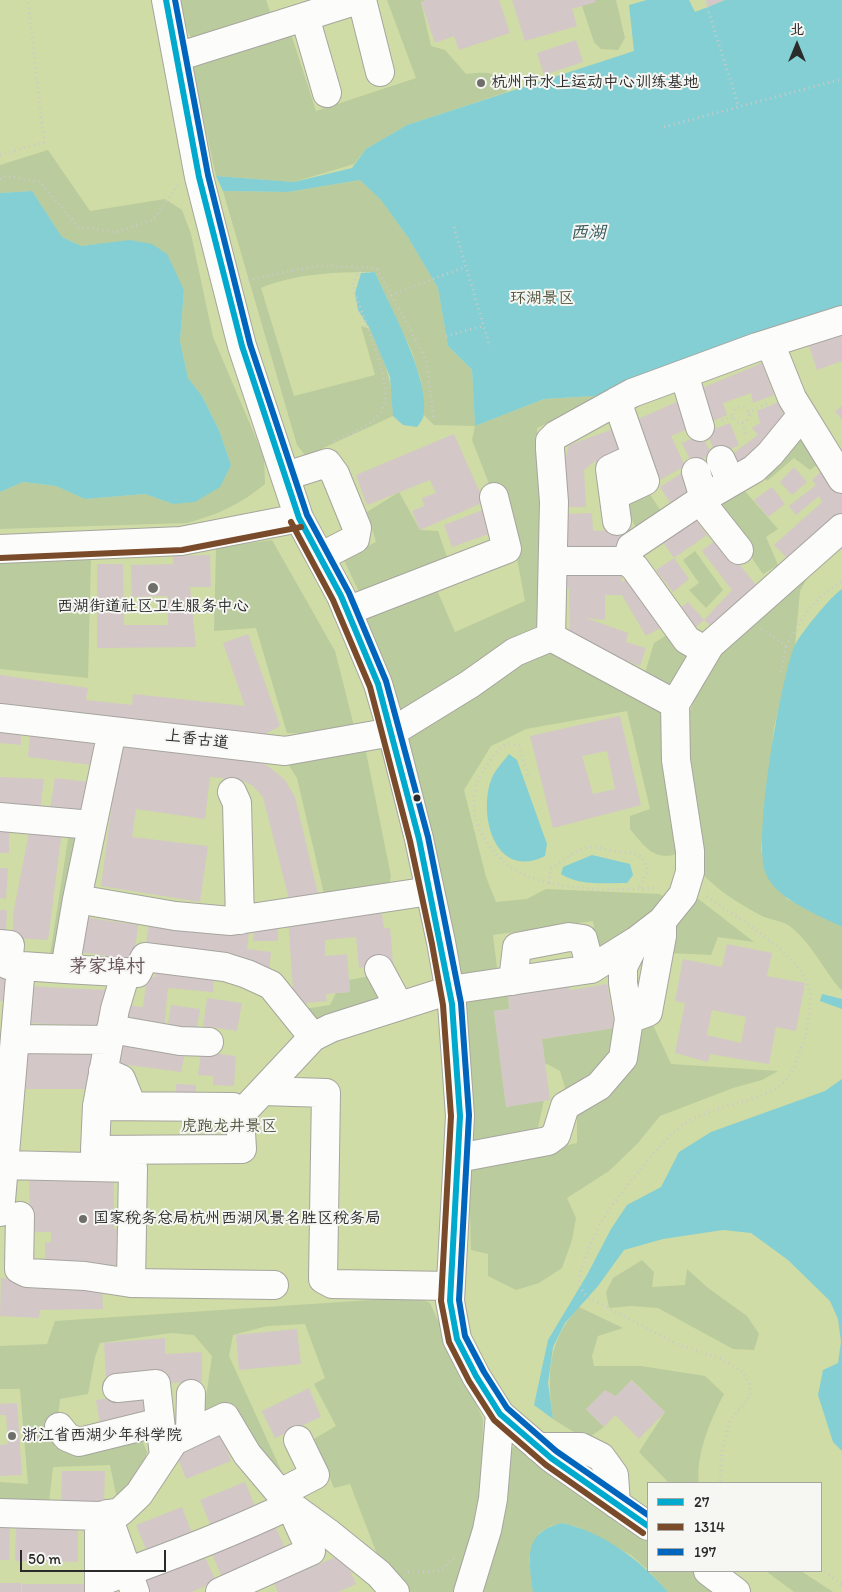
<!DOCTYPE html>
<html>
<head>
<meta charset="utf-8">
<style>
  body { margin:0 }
  #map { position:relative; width:842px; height:1592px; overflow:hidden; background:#ece9df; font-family:Itim,"LXGW WenKai TC",sans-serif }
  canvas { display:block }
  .legend { position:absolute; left:647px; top:1482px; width:175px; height:90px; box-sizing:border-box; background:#f6f6f2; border:1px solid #a5a5a2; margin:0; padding:6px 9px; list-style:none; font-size:15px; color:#2b2b2b }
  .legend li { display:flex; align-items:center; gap:10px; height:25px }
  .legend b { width:25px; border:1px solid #a5a5a2 }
  .north { position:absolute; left:772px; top:20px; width:50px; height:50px; -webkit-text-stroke:4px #f6f6f2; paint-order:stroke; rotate:0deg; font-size:14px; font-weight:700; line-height:20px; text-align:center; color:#2b2b2b }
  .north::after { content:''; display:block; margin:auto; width:18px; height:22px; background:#2b2b2b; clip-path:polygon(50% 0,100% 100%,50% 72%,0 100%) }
  .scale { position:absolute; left:20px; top:1550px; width:146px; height:22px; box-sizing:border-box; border:2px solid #2b2b2b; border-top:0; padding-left:6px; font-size:15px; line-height:18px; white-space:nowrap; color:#2b2b2b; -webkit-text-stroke:4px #f6f6f2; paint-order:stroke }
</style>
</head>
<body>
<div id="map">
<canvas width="842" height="1592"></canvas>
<ul class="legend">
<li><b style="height:6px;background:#00a9ce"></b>27</li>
<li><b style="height:6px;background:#7a4b2a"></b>1314</li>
<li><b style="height:6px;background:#0065bd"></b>197</li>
</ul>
<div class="north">北</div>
<div class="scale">50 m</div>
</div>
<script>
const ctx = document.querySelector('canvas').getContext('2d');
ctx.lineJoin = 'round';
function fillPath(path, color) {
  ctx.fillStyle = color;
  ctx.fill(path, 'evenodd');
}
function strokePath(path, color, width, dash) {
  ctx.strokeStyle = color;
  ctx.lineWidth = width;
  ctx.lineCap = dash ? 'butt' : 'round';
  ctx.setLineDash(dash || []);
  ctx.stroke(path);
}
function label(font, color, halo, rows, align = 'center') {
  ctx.font = font + ' Itim,"LXGW WenKai TC",sans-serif';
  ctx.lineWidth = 4;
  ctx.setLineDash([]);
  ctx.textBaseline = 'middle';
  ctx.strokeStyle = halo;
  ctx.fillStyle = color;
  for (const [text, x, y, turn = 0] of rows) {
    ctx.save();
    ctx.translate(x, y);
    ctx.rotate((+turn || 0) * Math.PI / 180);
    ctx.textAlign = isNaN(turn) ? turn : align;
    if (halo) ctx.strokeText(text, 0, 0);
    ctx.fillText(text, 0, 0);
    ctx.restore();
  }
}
fillPath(new Path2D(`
  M0 0H842V1592H0ZM648 1483H821V1571H648Z`), '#cfdca5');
fillPath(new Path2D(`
  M178 0H266L272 17 192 40 180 14Z
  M387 0H426L421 2 431 46 445 50 466 74C487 72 499 69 507 92L407 125 366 149 354 164 294 182 216 176 191 63 290 31 316 111 416 78Z
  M595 0H616L625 38 618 50 601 49 594 42 582 6Z
  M48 150 90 211 165 199 182 210 191 234 213 337 264 457 265 484C241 504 217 515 187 523L0 529V492L23 482 56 486 85 499 145 494 173 504 231 465 219 430 202 396 188 378 180 341 184 290 97 244 81 246 62 237 32 191 0 193V165Z
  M360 180 381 200 409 239 438 288 448 346 472 370 475 426 544 399 610 395 537 428 541 503 540 625 519 634 401 715 365 615 436 588 455 632 525 601 516 553 472 440 475 426 434 425 424 415 421 381 412 352 375 272C337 272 296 273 261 288L294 396 375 375 361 326 370 329C384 362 393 378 393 416L306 456 297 445 223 191 288 192Z
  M800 431 818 464 810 470 794 458 767 481 761 471Z
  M743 489 778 529 766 537 778 565 763 574 714 503Z
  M647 490 663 514 637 530 623 502Z
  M399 492 420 530 438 531 448 560 359 592 343 558 376 542 367 512Z
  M272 540 335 651 354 726 340 734 287 733 256 628 214 631 216 548Z
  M695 551 723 590 706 608 689 590 699 583 683 560Z
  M91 557 88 678 0 669V562Z
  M808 577 800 591 795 645 774 727 761 850 787 899 842 927V991C824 971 813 945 791 927 784 921 771 920 762 916 741 905 715 889 700 871L684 728 697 692 710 665 747 626 798 579Z
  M670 633 695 659 672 690 645 673 654 643Z
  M549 646 666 708 681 853C654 862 646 848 630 829V816L650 809 627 711 526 729 508 738 491 746 464 790 486 877 496 902 527 899 546 889 659 894 665 897 662 911 599 956 593 921 493 935 498 976 457 982 407 738Z
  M359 746 366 752 391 876 389 885 325 898 297 778 286 761Z
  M69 833H81L60 958 50 955Z
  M692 894 754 942 718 937 711 955 669 953 679 911Z
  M370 976 384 995 313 1024 304 1009 330 1005 336 993 350 992 349 980Z
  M508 993 509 1009 494 1011 506 1107 544 1100 537 1132 469 1142 466 1001Z
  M653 1025 671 1064 778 1071 762 1080 733 1088 660 1116 638 1143 609 1171 567 1198 576 1218 572 1240 562 1268 539 1283 516 1290 488 1276V1254L471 1250 469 1168 577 1143V1112L624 1078 635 1054 639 1027Z
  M615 1028 611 1059 567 1094 560 1071 545 1063 542 1039Z
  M642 1260 654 1272 652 1287 685 1285 687 1269 708 1288 747 1316 759 1334 754 1350 733 1349 658 1308 631 1306 609 1308 606 1292 613 1278Z
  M417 1297 430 1303 483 1419 482 1481 468 1560 458 1592H410L377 1554 350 1484 334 1488 314 1439 336 1426 314 1384 325 1378 305 1324 267 1326 233 1335 229 1356 285 1479 268 1468 231 1406 204 1411 212 1356 194 1335 171 1333 100 1343 95 1357 88 1394 60 1399 55 1447 81 1451 142 1440 147 1452 143 1465 117 1499 110 1465 53 1467 49 1502 0 1504V1482L28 1484 20 1389H0V1346L47 1344 55 1321Z
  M579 1307 623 1328 598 1336 592 1356 594 1366H641L705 1376 724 1394C711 1418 695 1457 699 1483H669L639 1452 665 1412 632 1380 616 1396 586 1409 604 1427 591 1436 577 1434 553 1419C547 1374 547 1342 579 1307Z
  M517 1444 648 1538V1570L631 1555 578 1527 562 1523 551 1526 539 1533 529 1558 533 1592H479L510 1450Z
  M649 1571H693L720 1592H668Z
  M766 1571H801L833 1592H794Z`), '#bacb9d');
fillPath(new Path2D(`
  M647 0H689L695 12 725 0H842V306L825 314 610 395 544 399 475 426 472 370 448 346 438 288 409 239 381 200 360 180 288 192 223 191 216 176 294 182 352 168 366 149 407 125 634 51 629 5Z
  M32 191 62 237 81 246 130 240 152 244 167 254 184 290 180 341 188 378 202 396 219 430 231 465 220 487 195 502 173 504 145 494 85 499 56 486 23 482 0 492V193Z
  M375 272C391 309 428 374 424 413 424 418 420 423 417 427L403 425 393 416 390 377 370 329 358 310 355 293 361 273Z
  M842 589V927C819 915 777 900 766 874 752 841 780 683 794 647 800 634 830 597 842 589Z
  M509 754 517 760 547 844 545 856C497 880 479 820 490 783 493 772 502 763 509 754Z
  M592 855 630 864 633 875 627 883C606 883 579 886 561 874L563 867Z
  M822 994 842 999V1009L820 1001Z
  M842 1079V1451L833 1442 818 1395 823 1370 838 1363 841 1342 838 1319 830 1301 788 1260 751 1233 723 1230 663 1239 624 1250 598 1286 565 1323 553 1347 548 1383 553 1419 534 1405 548 1340 587 1275 611 1229 627 1205 661 1187 679 1152 711 1132 825 1091Z
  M562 1523C605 1533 640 1560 668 1592H533C529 1559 522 1533 562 1523Z`), '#84cfd4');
fillPath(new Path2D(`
  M426 0H499L510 33 459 50 454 36 435 43 421 2Z
  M512 0H595L596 2 572 9 577 26 525 41Z
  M706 0H724L707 7Z
  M576 40 583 62 544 75 537 53Z
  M842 329V361L817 370 807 340Z
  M762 363 774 395 753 403 751 393 723 403 727 415 706 424 693 392Z
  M681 400 692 427 671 436 685 466 658 481 640 440 636 420Z
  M781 401 784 423 738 470 728 457 758 435 752 428 760 423 757 411Z
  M842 406V420L835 411Z
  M730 423 739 445 716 456 707 432Z
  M613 429 625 454 596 466 595 461 584 470 586 507H562L561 475 569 445Z
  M454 434 484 502 420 530 412 511 424 506 422 498 436 493 430 480 367 505 356 475Z
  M702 434 711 454 692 464 682 443Z
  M794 467 807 482 792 495 780 482Z
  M824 469 842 488V514L789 560 774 545 822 502 819 496 796 515 789 506 816 485 812 480Z
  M685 471 700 494 675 510 660 487Z
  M772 487 785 504 768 517 754 500Z
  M485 509 492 533 452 547 444 525Z
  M592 513 593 531 624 530 625 555 566 557 565 514Z
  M692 515 707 535 674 558 661 539Z
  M718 538 756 585 714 629 704 620 732 590 702 551Z
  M210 555 211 587H190L196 647 97 648V564H123L124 625H168V596L132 597 131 565 173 564V556Z
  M674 558 689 579 673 592 656 570Z
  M563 565H586V575L622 574V582L636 575 668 624 646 636 622 595H605V620L586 618 628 633 626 642 646 648 640 666 575 641 570 635 569 588 562 587Z
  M688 602 704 620 691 631 675 612Z
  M248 634 280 726 258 738 0 706V675L88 688 86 700 132 705 133 694 245 706 223 643Z
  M620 716 641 805 553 828 530 736ZM607 751 615 789 593 794 582 756Z
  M0 725 21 728V745L0 743Z
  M30 733 94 738 92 765 28 757Z
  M120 744 251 758 268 766 285 780 295 797 321 906 292 911 263 797 253 786 241 780 210 777 205 819 136 809 132 837 208 846 200 902 101 886Z
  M0 777 44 779 40 811 0 807Z
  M55 778 90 782 85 814 50 810Z
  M0 826H9V853H0Z
  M30 827 62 831 48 940 13 938V915Z
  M0 868H8L6 899 0 898Z
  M381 908 384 928H390L393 963 359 968 356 937 325 940V956L347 954 350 992 326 994 327 1001 294 1004 288 917Z
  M0 910H7L6 933H0Z
  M83 917 138 925 133 965 108 964V956L79 952Z
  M149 923H185L249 933 247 949 271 952 269 971 145 950Z
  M278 923V941H253L254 924Z
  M727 944 772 953 767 976 805 983 796 1031 776 1027 769 1064 710 1054 708 1062 675 1053 685 1003 675 1001 683 959 722 967ZM712 1010 746 1017 741 1043 707 1035Z
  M156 966 214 971 213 992 168 988 164 1030 121 1024 124 1005 143 1007 147 977H156Z
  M0 970 9 971 8 1001H0Z
  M568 982 570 990 607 984 615 1028 542 1039 550 1100 506 1107 494 1011 509 1009 508 993Z
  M26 986 105 990 103 1026 24 1023Z
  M207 998 242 1003 237 1031 203 1026Z
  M171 1005 200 1009 196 1035 167 1031Z
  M117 1042 185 1053 181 1072 113 1063Z
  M22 1052H93L92 1089H22Z
  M201 1052 236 1056 234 1086 213 1085V1076L198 1075Z
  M176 1084 196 1085V1097H176Z
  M29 1177H114V1229H123V1265H45V1242H51V1232H30Z
  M1 1278 41 1280V1289L102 1287 103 1309 40 1310 39 1318 0 1316Z
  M297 1329 301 1364 239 1370 236 1335Z
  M165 1338V1354L202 1352V1382L167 1383V1372L106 1376 104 1343Z
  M631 1380 665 1412 639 1439 615 1415 604 1427 586 1409 605 1390 616 1396Z
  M309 1388 321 1417 275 1438 262 1411Z
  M142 1393 147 1419 101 1430 96 1400Z
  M17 1403 22 1475 0 1476V1445L8 1444 6 1415H0V1404Z
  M220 1432 231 1461 186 1479 175 1450Z
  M62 1471H105L104 1502 61 1501Z
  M245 1482 257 1511 212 1528 200 1500Z
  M182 1507 193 1536 148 1554 136 1525Z
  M274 1524 287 1552 223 1580 211 1551Z
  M0 1528H10L9 1560H0Z
  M16 1528 78 1529V1562L15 1561Z
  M203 1553 216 1581 192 1592H145L140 1581Z
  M343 1554 356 1584 338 1592H278L274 1583Z
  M0 1583H21V1592H0Z
  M22 1584H84V1592H22Z`), '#d4c7c8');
const minor = new Path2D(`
  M166 0 199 177 242 346 299 518 341 596 378 684 392 732 419 839 441 942 452 1004 460 1116 450 1301 457 1339 476 1376 500 1414 551 1458 648 1526
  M362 0 380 72
  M305 17 327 93
  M177 57 358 0
  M770 343 792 398 842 479
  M684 374 700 427
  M721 460 731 482
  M286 476 327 463 335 474 357 528 355 539 320 557
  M615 495 645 481 617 401
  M617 521 610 469 636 457
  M0 549 181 541 299 518
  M739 550 705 507 704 498 754 469 770 454 802 415
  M553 561H627L631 547 704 498 696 472
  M627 561 635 568 687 640 706 651
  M347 611 507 549 494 497
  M551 637 554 502 550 449V441L556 435 632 393 757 347 842 320
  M0 718 285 751 392 732 470 684 515 652 551 637 675 704
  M232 792 237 803 240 920
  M0 817 92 825
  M77 899 175 916 231 921 430 891
  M0 944 10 945 8 965 65 969 77 899 112 731
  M65 969 137 973 145 957 225 967 247 974 271 985 313 1037
  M379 969 399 1006
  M513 981 517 947 569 937 583 939 591 969
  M629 1019 648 1012 662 936V921
  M111 1029 180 1041 209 1042
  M15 1039 109 1040
  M103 1071 121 1079 132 1106
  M263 1091 326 1093 323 1279 332 1284 450 1286
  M97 1106 115 1009 126 972
  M240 1115 233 1107 97 1106 95 1150 242 1149 240 1115 313 1037 331 1028 450 990 591 969 636 941 662 921 683 895 690 872V851L676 760 675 704 710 645 842 528
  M458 1158 548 1141 556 1135 565 1106 599 1086 623 1058 629 1019 623 983V967L636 941
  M4 1165 133 1168 131 1283
  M0 1212 21 966
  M20 1216 19 1269 27 1273 85 1276 131 1283 274 1285
  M117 1388 156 1384 164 1456
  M59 1427 67 1437 79 1442 160 1422
  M190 1433 191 1394
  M538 1447H581L601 1457 614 1475 616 1504
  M280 1493 315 1475 298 1440
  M0 1513 99 1516 120 1512 139 1494 174 1441 225 1417 247 1454 290 1505 327 1532 379 1574 395 1592
  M107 1514 135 1592
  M99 1516V1582
  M708 1571 736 1592
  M99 1592V1582C164 1559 228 1535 290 1505L311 1551 220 1592
  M468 1592 487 1530 493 1499 500 1414`);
strokePath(minor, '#a6a59f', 30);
strokePath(new Path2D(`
  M707 7 739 107
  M664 127 842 79
  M0 155 44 142 28 0
  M0 179 4 176 40 182 78 227 116 232 153 220 178 185
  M454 227 490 347
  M248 280 315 266 361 267
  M391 295 465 267
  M446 336 483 326
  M733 415a8 8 0 1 1 16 0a8 8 0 1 1-16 0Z
  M748 413 770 402
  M722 420 733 416
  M742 423 746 435
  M334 441C350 435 380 422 385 403 391 382 361 311 352 286L361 267 377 269 426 359 434 420
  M761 629 786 646C804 616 811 601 842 581
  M781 672 786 646
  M528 775 519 746C516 745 511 744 508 744 498 746 481 773 477 782 474 791 473 806 475 816 478 833 494 853 506 864 541 892 615 891 658 888
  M549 883 551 868C563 860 581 845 596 847 603 848 609 851 616 851 634 854 642 850 648 871L639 889
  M707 896C738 920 789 946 807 982 813 996 810 1013 807 1027 806 1037 802 1046 798 1056 795 1065 791 1076 784 1082 764 1102 710 1105 683 1125 665 1138 653 1154 639 1171 618 1197 599 1219 588 1251 582 1269 571 1283 589 1298L679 1345 722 1359 743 1372 750 1385V1396L730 1420 722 1449 720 1483
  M821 1568 842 1585
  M408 1572 440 1571 454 1558`), '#cbcac8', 3, [1, 4]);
strokePath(minor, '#fcfcfa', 28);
strokePath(new Path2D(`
  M166 0 199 177 242 346 299 518 341 596 378 684 419 839 452 1004 460 1116 450 1301 457 1339 476 1376 500 1414 551 1458 648 1526`), '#00a9ce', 6);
strokePath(new Path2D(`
  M291 522 333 600 370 687 410 841 432 944 443 1005 451 1116 441 1301 449 1342 469 1381 494 1420 546 1465 643 1533
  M0 558 182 550 301 527`), '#7a4b2a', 6);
strokePath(new Path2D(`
  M175 0 208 175 250 344 307 515 349 593 386 681 428 837 461 1003 469 1115 459 1300 465 1336 484 1372 507 1408 556 1451 648 1515`), '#0065bd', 6);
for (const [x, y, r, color] of [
  [481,83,5,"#6f6e6a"],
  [153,588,6,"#6f6e6a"],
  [417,798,4.5,"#2b2b2b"],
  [83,1219,5,"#6f6e6a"],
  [12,1436,5,"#6f6e6a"]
]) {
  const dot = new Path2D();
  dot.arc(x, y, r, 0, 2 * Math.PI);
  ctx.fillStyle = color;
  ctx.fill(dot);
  strokePath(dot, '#f6f6f2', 2);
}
label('16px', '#2b2b2b', '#f6f6f2', [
  ["杭州市水上运动中心训练基地",491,83],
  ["西湖街道社区卫生服务中心",153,607,"center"],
  ["国家税务总局杭州西湖风景名胜区税务局",93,1219],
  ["浙江省西湖少年科学院",22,1436]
], 'left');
label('16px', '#4e543e', '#f6f6f2', [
  ["环湖景区",542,299],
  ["虎跑龙井景区",229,1127]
]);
label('16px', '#2b2b2b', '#f6f6f2', [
  ["上香古道",197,740,7]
]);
label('italic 18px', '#38595c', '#f6f6f2', [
  ["西湖",588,233]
]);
label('19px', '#66525a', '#f6f6f2', [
  ["茅家埠村",107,967]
]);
</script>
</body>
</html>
